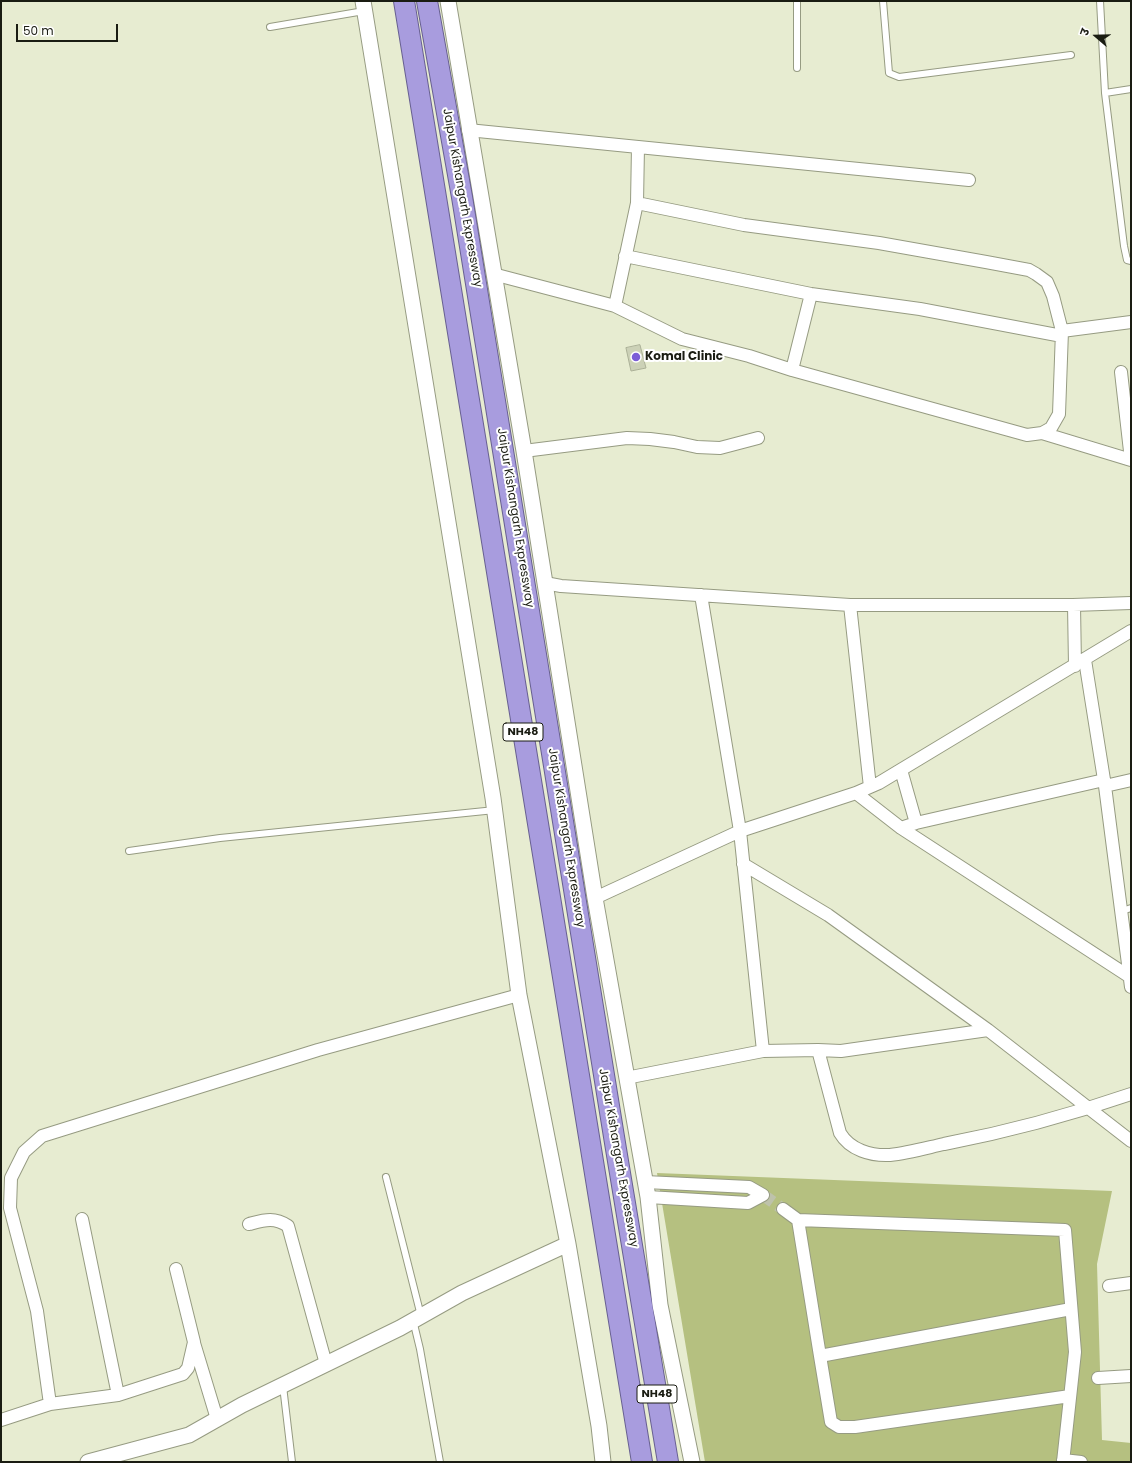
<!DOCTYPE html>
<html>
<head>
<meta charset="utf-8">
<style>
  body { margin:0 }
  #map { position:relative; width:1132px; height:1463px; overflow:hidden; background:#e7ecd1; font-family:Poppins,"Noto Sans Devanagari",sans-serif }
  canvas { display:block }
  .frame { position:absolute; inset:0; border:2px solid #1a1c12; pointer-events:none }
  .north { position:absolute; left:1076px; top:16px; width:40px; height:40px; -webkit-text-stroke:3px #fff; paint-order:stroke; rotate:290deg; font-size:11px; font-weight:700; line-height:16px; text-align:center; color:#1a1c12 }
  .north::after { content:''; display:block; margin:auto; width:14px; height:18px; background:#1a1c12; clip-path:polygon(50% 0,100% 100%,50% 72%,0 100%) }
  .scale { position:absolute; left:16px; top:24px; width:102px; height:18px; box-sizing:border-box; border:2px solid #1a1c12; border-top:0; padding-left:5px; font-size:12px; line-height:14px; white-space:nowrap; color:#1a1c12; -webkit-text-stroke:3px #fff; paint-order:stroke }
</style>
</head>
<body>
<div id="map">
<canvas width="1132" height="1463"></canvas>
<div class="frame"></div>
<div class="north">उ</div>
<div class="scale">50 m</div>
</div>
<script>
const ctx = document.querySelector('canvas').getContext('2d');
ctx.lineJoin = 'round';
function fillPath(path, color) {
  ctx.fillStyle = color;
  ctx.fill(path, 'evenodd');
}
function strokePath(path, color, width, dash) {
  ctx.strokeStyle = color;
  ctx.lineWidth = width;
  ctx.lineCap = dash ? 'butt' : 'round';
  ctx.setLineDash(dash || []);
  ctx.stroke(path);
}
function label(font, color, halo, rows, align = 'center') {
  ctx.font = font + ' Poppins,sans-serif';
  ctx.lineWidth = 4;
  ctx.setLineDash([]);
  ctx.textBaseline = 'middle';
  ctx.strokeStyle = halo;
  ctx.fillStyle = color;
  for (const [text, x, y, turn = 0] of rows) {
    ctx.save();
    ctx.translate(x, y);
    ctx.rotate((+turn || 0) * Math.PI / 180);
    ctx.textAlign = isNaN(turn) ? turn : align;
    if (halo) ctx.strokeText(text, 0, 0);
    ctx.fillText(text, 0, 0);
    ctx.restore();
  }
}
fillPath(new Path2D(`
  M657 1173 1112 1191 1097 1264 1102 1440 1131 1443V1462H705Z`), '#b5c080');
const building = new Path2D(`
  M640 345 646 368 631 371 626 348Z`);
fillPath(building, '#ccd1b7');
strokePath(building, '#abb097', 1);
strokePath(new Path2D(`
  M763 1195 783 1209`), '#bec2ab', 12, [12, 6]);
const service = new Path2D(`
  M883 1 889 73 899 77 1071 55
  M1100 1 1105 93 1124 246 1127 260 1131 261
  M270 27 364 11
  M797 68V1
  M1105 93 1131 89
  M129 851 220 838 495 810
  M1122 911 1131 908
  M386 1177 421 1316
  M413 1320 420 1349 440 1462
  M283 1386 292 1462`);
const minor = new Path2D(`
  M468 130 969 180
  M637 203 744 225 879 243 986 262 1029 270 1036 274 1047 282 1053 296 1062 331 1059 414 1051 428 1042 433 1027 435 792 370 811 294
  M625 256 811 294 920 309 1062 336
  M493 274 615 306 637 203 638 147
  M615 306 682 339 749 356 792 370
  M1062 331 1131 322
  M1121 372 1131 460
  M1042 433 1131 460
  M524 451 627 438 650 439 674 442 697 447 720 448 758 438
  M545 583 561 586 850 605H1073L1131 603
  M701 595 740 831 763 1051
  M850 605 870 787
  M1074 605 1075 666
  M1085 660 1105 786 1131 987
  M901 770 916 823
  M1105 786 1131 780
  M856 793 901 828 1130 977
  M901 828 916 823 1104 780
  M743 864 828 915 988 1030 1131 1141
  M595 898 740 831 856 793 879 783 1131 631
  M818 1050 840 1133C850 1150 871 1156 890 1155 908 1153 926 1148 944 1144 1007 1132 1070 1115 1131 1094
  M626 1078 763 1051 818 1050 841 1051 988 1030
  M645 1182 749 1187 763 1195 748 1203 648 1197
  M783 1209 798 1220 1065 1230 1075 1352 1063 1462
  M82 1219 118 1395
  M798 1220 820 1356 1071 1309
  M249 1224C265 1220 274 1217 288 1226L326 1364
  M176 1269 194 1342 188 1368 183 1374 118 1395 50 1404 37 1311 10 1208 11 1178 24 1152 42 1136 318 1050 519 995
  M1109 1286 1131 1283
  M194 1343 217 1419
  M820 1356 831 1422 839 1427H855L1070 1396
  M1098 1378 1131 1376
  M1 1420 50 1404
  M1063 1460 1081 1462`);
const tertiary = new Path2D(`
  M363 1 493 798 519 995 568 1244 599 1426 603 1462
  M448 1 524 451 595 898 648 1197 660 1305 692 1462
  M88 1462 189 1435 242 1405 400 1328 462 1293 568 1244`);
const trunk = new Path2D(`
  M404 1 642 1462
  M427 1 462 197 616 1149 668 1462`);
strokePath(service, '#969b82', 8);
strokePath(minor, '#969b82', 14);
strokePath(tertiary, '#969b82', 17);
strokePath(trunk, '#686091', 22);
strokePath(service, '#fff', 6);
strokePath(minor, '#fff', 12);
strokePath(tertiary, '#fff', 15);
strokePath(trunk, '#a89cde', 20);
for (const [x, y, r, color] of [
  [636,357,5,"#7b5dd7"]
]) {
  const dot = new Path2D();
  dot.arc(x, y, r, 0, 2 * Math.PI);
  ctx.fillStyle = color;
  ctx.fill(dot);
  strokePath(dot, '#fff', 1.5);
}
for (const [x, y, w] of [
  [523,732,40],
  [657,1394,40]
]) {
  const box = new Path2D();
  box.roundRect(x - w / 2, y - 9, w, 18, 3);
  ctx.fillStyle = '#fff';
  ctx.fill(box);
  strokePath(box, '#1a1c12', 1);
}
label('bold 11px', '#1a1c12', null, [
  ["NH48",523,732],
  ["NH48",657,1394]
]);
label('12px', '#1a1c12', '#fff', [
  ["Jaipur Kishangarh Expressway",462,198,80],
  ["Jaipur Kishangarh Expressway",515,518,81],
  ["Jaipur Kishangarh Expressway",566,838,81],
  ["Jaipur Kishangarh Expressway",618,1158,80]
]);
label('bold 12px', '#1a1c12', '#fff', [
  ["Komal Clinic",645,357]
], 'left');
</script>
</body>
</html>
